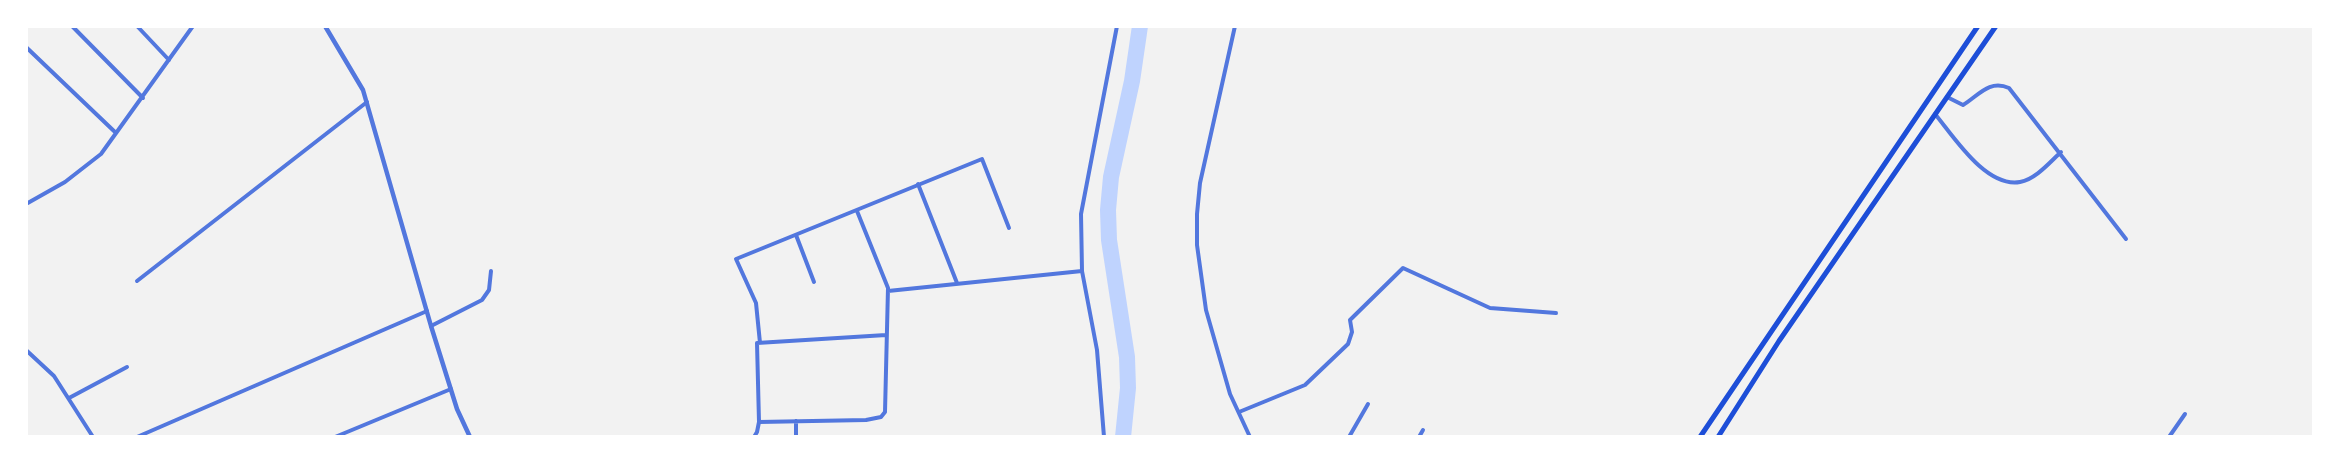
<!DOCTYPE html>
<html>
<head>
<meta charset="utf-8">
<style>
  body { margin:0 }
  #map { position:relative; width:2340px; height:463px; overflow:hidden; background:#f2f2f2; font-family:"Archivo Narrow",sans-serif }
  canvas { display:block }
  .frame { position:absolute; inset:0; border:28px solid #fff; pointer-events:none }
</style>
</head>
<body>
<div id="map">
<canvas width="2340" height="463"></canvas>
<div class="frame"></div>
</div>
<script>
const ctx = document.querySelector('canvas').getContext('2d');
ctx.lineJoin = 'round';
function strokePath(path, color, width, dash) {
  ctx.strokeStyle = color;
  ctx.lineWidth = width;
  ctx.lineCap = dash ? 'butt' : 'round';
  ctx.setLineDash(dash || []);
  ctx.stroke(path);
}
strokePath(new Path2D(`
  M1123 437 1128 388 1127 357 1109 240 1108 210 1111 177 1132 81 1140 26`), '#bfd3fe', 16);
strokePath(new Path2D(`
  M72 26 143 98
  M137 26 169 60
  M1235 26 1200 183 1197 214V245L1206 310 1230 394 1250 437
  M26 47 116 133
  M1947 97 1963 105C1978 96 1989 79 2009 88L2126 239
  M1935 114C1954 137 1986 188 2020 182 2036 179 2050 162 2061 152
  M918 184 957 283
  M26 204 65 182 101 154 193 26
  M796 235 814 282
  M137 281 367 102
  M888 291 1082 271
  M431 326 482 300 489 290 491 271
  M760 343 756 303 736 259 982 159 1009 228
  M26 350 54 376 93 437
  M69 398 127 367
  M1239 412 1305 385 1348 344 1352 332 1350 320 1403 268 1490 308 1556 313
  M796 421V437
  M759 422 866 420 881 417 885 412 888 288 857 211
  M137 437 427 311
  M335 437 451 389
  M754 437 757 432 759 422 757 343 886 335
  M1104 437 1097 350 1082 271 1081 214 1117 26
  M1349 437 1368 404
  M1419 437 1423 430
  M2169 437 2185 414`), '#5277de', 4);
strokePath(new Path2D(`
  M325 26 363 90 431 326 457 409 470 437`), '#5277de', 4.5);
strokePath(new Path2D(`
  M1700 437 1978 26
  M1718 437 1779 341 1996 26`), '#1d4ed8', 5);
</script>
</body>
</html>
